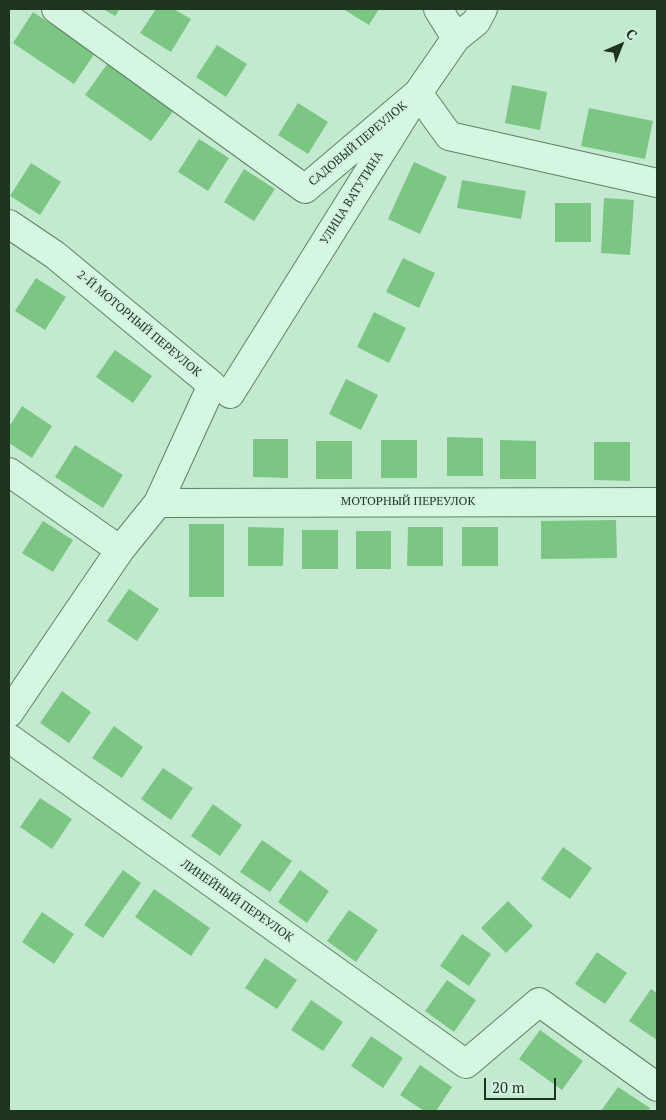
<!DOCTYPE html>
<html>
<head>
<meta charset="utf-8">
<style>
  body { margin:0 }
  #map { position:relative; width:666px; height:1120px; overflow:hidden; background:#c3ead1; font-family:"PT Serif",serif }
  canvas { display:block }
  .frame { position:absolute; inset:0; border:10px solid #1e3421; pointer-events:none }
  .north { position:absolute; left:596px; top:20px; width:50px; height:50px; -webkit-text-stroke:4px #d2f2de; paint-order:stroke; rotate:44deg; font-size:14px; font-weight:700; line-height:20px; text-align:center; color:#1e3421 }
  .north::after { content:''; display:block; margin:auto; width:18px; height:22px; background:#1e3421; clip-path:polygon(50% 0,100% 100%,50% 72%,0 100%) }
  .scale { position:absolute; left:484px; top:1078px; width:72px; height:22px; box-sizing:border-box; border:2px solid #1e3421; border-top:0; padding-left:6px; font-size:15px; line-height:18px; white-space:nowrap; color:#1e3421; -webkit-text-stroke:4px #d2f2de; paint-order:stroke }
</style>
</head>
<body>
<div id="map">
<canvas width="666" height="1120"></canvas>
<div class="frame"></div>
<div class="north">С</div>
<div class="scale">20 m</div>
</div>
<script>
const ctx = document.querySelector('canvas').getContext('2d');
ctx.lineJoin = 'round';
function fillPath(path, color) {
  ctx.fillStyle = color;
  ctx.fill(path, 'evenodd');
}
function strokePath(path, color, width, dash) {
  ctx.strokeStyle = color;
  ctx.lineWidth = width;
  ctx.lineCap = dash ? 'butt' : 'round';
  ctx.setLineDash(dash || []);
  ctx.stroke(path);
}
function label(font, color, halo, rows, align = 'center') {
  ctx.font = font + ' "PT Serif",serif';
  ctx.lineWidth = 4;
  ctx.setLineDash([]);
  ctx.textBaseline = 'middle';
  ctx.strokeStyle = halo;
  ctx.fillStyle = color;
  for (const [text, x, y, turn = 0] of rows) {
    ctx.save();
    ctx.translate(x, y);
    ctx.rotate((+turn || 0) * Math.PI / 180);
    ctx.textAlign = isNaN(turn) ? turn : align;
    if (halo) ctx.strokeText(text, 0, 0);
    ctx.fillText(text, 0, 0);
    ctx.restore();
  }
}
fillPath(new Path2D(`
  M103 9H120L115 16Z
  M156 9H174L191 19 171 52 140 33Z
  M343 9H379L369 25Z
  M33 12 95 53 74 84 13 43Z
  M217 45 247 64 226 97 196 77Z
  M108 63 174 110 151 141 85 95Z
  M512 85 547 92 540 130 505 123Z
  M298 103 328 122 308 154 278 135Z
  M589 108 653 121 645 159 581 146Z
  M199 139 229 158 208 191 178 172Z
  M414 162 447 177 420 234 388 219Z
  M31 163 61 182 40 215 10 196Z
  M244 169 275 189 254 221 224 202Z
  M462 180 526 191 521 219 457 208Z
  M604 198 634 200 630 255 601 253Z
  M555 203H591V242H555Z
  M403 258 435 273 419 308 386 292Z
  M36 278 66 297 45 330 15 311Z
  M374 312 406 328 389 363 357 347Z
  M115 350 152 376 133 403 96 377Z
  M346 379 378 395 361 430 329 414Z
  M22 406 52 426 32 458 9 443V427Z
  M447 437 483 438V476H447Z
  M253 439H288V478L253 477Z
  M381 440H417V478H381Z
  M500 440 536 441V479H500Z
  M316 441H352V479H316Z
  M594 442H630V481L594 480Z
  M75 445 123 475 103 508 55 477Z
  M616 520 617 558 541 559V521Z
  M43 521 73 540 53 572 22 553Z
  M189 524H224V597H189Z
  M248 527 284 528 283 566H248Z
  M408 527H443V566H407Z
  M462 527H498V566H462Z
  M302 530H338V569H302Z
  M356 531H391V569H356Z
  M129 589 159 609 137 641 107 621Z
  M62 691 91 712 69 743 40 723Z
  M114 726 143 747 122 778 92 758Z
  M163 768 193 788 171 820 141 799Z
  M40 798 72 819 52 849 20 827Z
  M213 804 242 825 220 856 191 836Z
  M262 840 292 861 270 892 240 872Z
  M563 847 592 868 570 899 541 879Z
  M123 870 141 883 103 938 84 925Z
  M300 870 329 891 307 923 278 902Z
  M154 889 210 928 191 956 135 917Z
  M508 901 533 926 506 953 481 928Z
  M349 910 378 930 356 962 327 941Z
  M42 912 74 934 54 964 22 942Z
  M462 934 491 954 469 986 440 966Z
  M597 952 627 973 605 1004 575 984Z
  M265 958 297 980 277 1009 245 988Z
  M447 980 476 1000 454 1032 425 1011Z
  M651 989 657 993V1040L629 1021Z
  M311 1000 343 1022 323 1051 291 1030Z
  M540 1030 583 1061 562 1090 519 1059Z
  M371 1036 403 1058 383 1088 351 1066Z
  M420 1065 452 1087 436 1111H424L400 1095Z
  M618 1087 650 1108 648 1111H601Z`), '#7bc682');
const minor = new Path2D(`
  M56 9 305 189 418 93 449 136 657 183
  M438 9 456 38
  M9 224 55 255 212 385 158 503 120 550 9 713
  M230 394 418 93 456 38 476 22 483 9
  M9 472 120 550
  M158 503 657 502
  M9 738 466 1064 539 1002 657 1087`);
strokePath(minor, '#5b8363', 30);
strokePath(minor, '#d5f6e1', 28);
label('12px', '#1e3421', '#d2f2de', [
  ["САДОВЫЙ ПЕРЕУЛОК",358,144,-40],
  ["УЛИЦА ВАТУТИНА",352,198,-58],
  ["2-Й МОТОРНЫЙ ПЕРЕУЛОК",139,324,40],
  ["МОТОРНЫЙ ПЕРЕУЛОК",408,502],
  ["ЛИНЕЙНЫЙ ПЕРЕУЛОК",237,901,35]
]);
</script>
</body>
</html>
